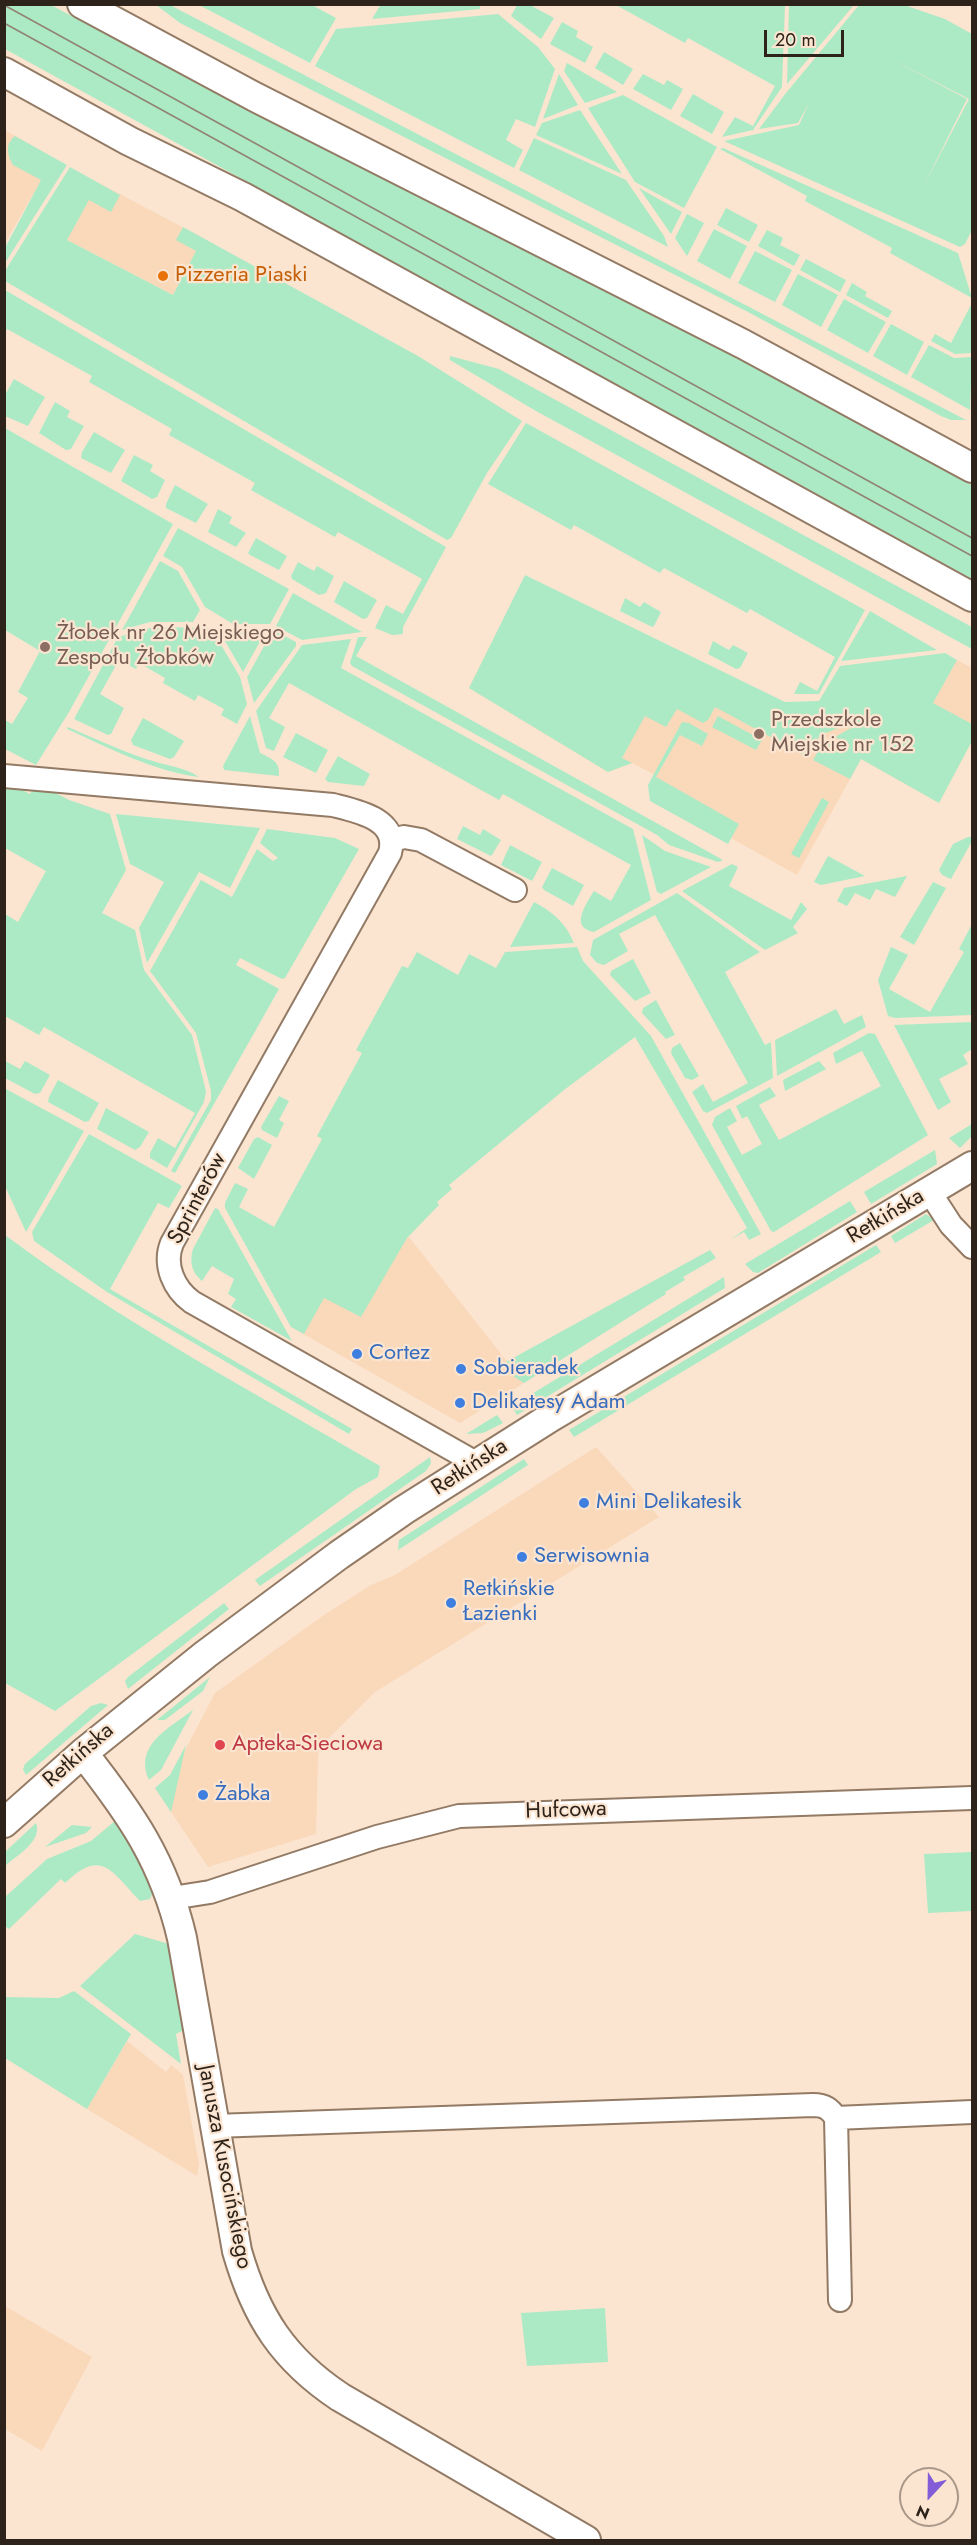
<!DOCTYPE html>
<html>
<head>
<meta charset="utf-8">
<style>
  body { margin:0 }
  #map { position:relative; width:977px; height:2545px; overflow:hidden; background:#fbe5d1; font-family:Jost,sans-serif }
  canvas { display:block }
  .frame { position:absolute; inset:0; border:6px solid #2d231a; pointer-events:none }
  .north { position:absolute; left:899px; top:2467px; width:60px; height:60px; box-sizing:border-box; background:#fbe5d1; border:2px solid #a99788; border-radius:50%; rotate:202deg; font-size:16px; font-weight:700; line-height:24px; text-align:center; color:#2d231a }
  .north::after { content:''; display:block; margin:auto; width:21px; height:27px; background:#835cd7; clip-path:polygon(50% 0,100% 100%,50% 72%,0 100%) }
  .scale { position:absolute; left:764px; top:30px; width:80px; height:27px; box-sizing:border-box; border:3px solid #2d231a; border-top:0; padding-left:8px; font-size:18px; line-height:21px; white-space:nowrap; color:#2d231a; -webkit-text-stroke:4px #fbe5d1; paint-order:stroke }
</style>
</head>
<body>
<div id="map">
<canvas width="977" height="2545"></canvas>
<div class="frame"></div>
<div class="north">N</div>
<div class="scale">20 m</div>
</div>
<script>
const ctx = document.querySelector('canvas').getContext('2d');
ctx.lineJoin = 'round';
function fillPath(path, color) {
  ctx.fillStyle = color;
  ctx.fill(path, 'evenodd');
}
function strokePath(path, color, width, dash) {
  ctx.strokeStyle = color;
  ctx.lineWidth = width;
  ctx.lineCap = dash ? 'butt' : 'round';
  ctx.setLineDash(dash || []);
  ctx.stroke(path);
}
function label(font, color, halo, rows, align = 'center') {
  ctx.font = font + ' Jost,sans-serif';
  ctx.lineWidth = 4.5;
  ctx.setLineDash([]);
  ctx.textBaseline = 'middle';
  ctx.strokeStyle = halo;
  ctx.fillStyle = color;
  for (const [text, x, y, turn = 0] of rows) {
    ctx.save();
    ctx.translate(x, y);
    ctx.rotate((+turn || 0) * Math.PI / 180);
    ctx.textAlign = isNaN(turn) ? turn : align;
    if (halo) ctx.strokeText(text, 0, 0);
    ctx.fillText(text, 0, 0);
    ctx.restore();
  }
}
fillPath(new Path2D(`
  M5 130 54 158 5 243Z
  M97 182 203 238 173 295 67 240Z
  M522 582 781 711 933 702 957 660 972 668V741L939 803 861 759 797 875 652 794 653 774 632 763 608 772 469 688Z
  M409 1237 524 1383 460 1423 291 1327 320 1274Z
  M596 1447 659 1517 375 1692 321 1746 318 1755 316 1834 208 1867 155 1788 171 1777 215 1693 324 1615 371 1585 395 1575Z
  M127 2041 166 2072 171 2065 183 2075 199 2164 197 2176 87 2109Z
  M5 2306 92 2357 42 2451 5 2429Z`), '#fad8ba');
fillPath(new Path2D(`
  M381 4H480V9L372 19Z
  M4 5H51L150 58 750 364 972 485V579L5 49Z
  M156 5H170L966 420H951L941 416 748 312 180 23Z
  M199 5H312L336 18 310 63Z
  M517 5H530L554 18 541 39 511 16Z
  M616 5H785L782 87 753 130 722 137 735 117 753 126 775 86 688 38 685 43Z
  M789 5H854L787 84Z
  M859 5H904L945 19 972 34V230L965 244 960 247 724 141 799 125 809 103 798 123 759 129 786 93ZM885 56 969 99 922 189 967 99Z
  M498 14 538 47 555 69 535 127 516 119 506 140 523 150 514 168 315 66 336 29Z
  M562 22 578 31 576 37 593 47 585 63 550 44Z
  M604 52 633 69 623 85 595 68Z
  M567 63 617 92 585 103 564 71Z
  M559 74 578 105 543 119Z
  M643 74 664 85 667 80 683 89 671 110 633 89Z
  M693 94 724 112 712 134 680 116Z
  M623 95 717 147 684 208 635 182 588 108Z
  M580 110 622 174 536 135 542 123Z
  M15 136 67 165 5 263V248L41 180 13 165C7 154 5 144 15 136Z
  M534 138 626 180 664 236 668 247 519 170Z
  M723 148 958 253 972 298 890 253 892 248 805 201 807 196 720 149Z
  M70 167 120 195 111 212 89 200 67 240 173 295 196 251 176 240 183 227 418 356 522 421 487 473 451 538 447 540 5 281V271Z
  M639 188 682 212 671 234Z
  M726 208 758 225 749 242 717 225Z
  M687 214 704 223 687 256 675 238Z
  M714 229 747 246 730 279 697 261Z
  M767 230 783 238 780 245 800 255 794 266 758 246Z
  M755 251 792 270 775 302 738 283Z
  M806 259 846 280 840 292 800 270Z
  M798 274 838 295 821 327 782 305Z
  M852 283 867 292 865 296 892 311 888 318 846 295Z
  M5 290 446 547 403 627V634L392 635 375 628 386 605 403 614 422 579 338 532 335 537 251 490 255 483 169 435 172 429 89 382 92 376 7 329 5 333Z
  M844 299 886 322 868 353 827 330Z
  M972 303V353L955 354 931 341 935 334 951 343Z
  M891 324 924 342 907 375 873 356Z
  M929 345 954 358 972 357 970 410 911 377Z
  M450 356 499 369 972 627V649L536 411 450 360Z
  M14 379 45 397 28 426 5 416V395Z
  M55 402 70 411 67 417 84 426 71 449 66 450 39 433Z
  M526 423 865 610 819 694H794L800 682 817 691 835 657 750 609 747 613 664 568 660 573 574 525 571 530 488 484Z
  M5 428 173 524 69 712 36 765 5 749V720L12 724 28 698 18 692 40 651 5 630Z
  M94 432 125 450 111 473 81 458 82 452Z
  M134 455 153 465 150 471 165 480 157 497 152 499 121 481Z
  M175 485 208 504 196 523 166 508V504Z
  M218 509 232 517 229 523 246 533 236 547 208 532Z
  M178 528 289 589 270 624H233L205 607 182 567 163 556Z
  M256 538 287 556 279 570 250 555 248 553Z
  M160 561 178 571 200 610 193 622H150L122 630Z
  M298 562 314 571 317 566 334 576 326 593 319 595 292 579 291 576Z
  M525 575 785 702 819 701 840 666 945 653 957 660 933 703 972 724V741L939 803 861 759 850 779 813 760 824 741 846 750 850 745 835 737 851 728 844 726 820 735 809 754 804 755 715 707 708 720 703 723 677 709 666 727 645 716 622 758 632 763 608 772 469 688Z
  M344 581 377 600 367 618 363 619 334 602Z
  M293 593 362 632 302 640 276 626Z
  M625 598 640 607 644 602 661 612 654 626 652 627 620 611Z
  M870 611 937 650 841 661Z
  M154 627 211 628 240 677 247 704 237 724 221 715 224 709 198 695 195 701 163 683 165 678 139 663 136 669 119 660 100 694 124 708 111 734 108 735 74 719 118 637Z
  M232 629H267L243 672 225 641Z
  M273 630 296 642V646L254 703 247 677Z
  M358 637H367L356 656 723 860 718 862 669 845 657 835 352 666 350 663Z
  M351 639 341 668 633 829 651 900 594 932C569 928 586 904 594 891L611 901 631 865 503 794 499 800 289 683 269 718 285 727 274 751 266 748 256 711 302 645Z
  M713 641 729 650 733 645 748 653 740 668 736 669 708 654Z
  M250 716 260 753C272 759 280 761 279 776L224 770 223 766Z
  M718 716 762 740 756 750 712 727Z
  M143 718 184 741 174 757 170 759 133 745 131 740Z
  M682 722 689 723 708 734 702 746 680 735 656 777 739 824 728 844 650 801 648 785Z
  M68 727C94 738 119 750 146 759 163 765 185 767 199 777 153 771 109 748 67 729Z
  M296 733 328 750 316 773 283 757Z
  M338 756 370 774 364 786 328 782 325 779Z
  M4 783 25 787 24 791 30 794 34 788 42 786 69 800 110 814 126 870 102 913 135 930 144 970 192 1035 206 1091 204 1102 167 1168 150 1158V1153L158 1138 175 1148 195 1113 44 1027 39 1035 5 1016V914L18 922 46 871 5 848Z
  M822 798 829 802 799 858 791 854Z
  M116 814 260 828 230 888 199 872 147 963 139 928 164 882 130 864Z
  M463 826 480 835 483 829 501 840 492 855 491 856 457 839Z
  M267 829 335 838 359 849 285 978 282 979 240 958 236 965 279 989 175 1173 171 1171 211 1100V1091L196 1033 150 971 201 880 232 897 257 849 273 861 278 858 260 843Z
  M642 835 665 851 711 867 661 894 657 892Z
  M968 837H972V841L951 879 942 875 939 870 953 844Z
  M510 845 542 862 532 881 501 865Z
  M828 856 865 876 821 885 814 882Z
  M732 864 738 867 729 886 791 920 801 902 807 909 793 927 798 933 765 950 682 891Z
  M552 868 584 885 573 906 544 890 542 887Z
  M907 876 895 897 876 889 870 900 855 893 847 906 837 901 844 888Z
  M933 882 946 888 914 945 900 937Z
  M677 893 760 952 725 972 765 1045 771 1042 773 1078 707 1113 703 1111 692 1092 703 1084 713 1102 748 1083 655 915 619 934 628 951 604 965 597 963 590 955 593 940Z
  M534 902C554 913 565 922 574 943L510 947Z
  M972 924V1015L895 1018 888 1016 878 980 891 947 908 955 889 989 930 1012 964 952 959 949Z
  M577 947 583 961 651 1036 761 1234 749 1240 744 1232 730 1240 747 1228 635 1037 564 1090 449 1185 452 1189 437 1202 439 1205 407 1238 361 1317 324 1298 304 1334 291 1327 225 1208V1203L235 1183 248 1189 239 1207 274 1227 322 1139 317 1136 362 1053 356 1050 402 966 408 968 417 952 458 975 469 954 496 968 505 952Z
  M633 959 651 993 635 1001 610 975 611 971Z
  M656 1000 675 1035 666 1039 642 1013 643 1008Z
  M836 1009 844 1024 862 1015 866 1027 777 1076 775 1040Z
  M972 1022V1049L963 1055 968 1064 939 1079 951 1102 938 1110 894 1025Z
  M869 1033 875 1034 928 1135 774 1232 771 1231 712 1125 715 1117 730 1108 737 1121 727 1127 742 1155 762 1144 747 1116 742 1119 736 1106 770 1087 776 1096 759 1105 779 1140 881 1086 862 1051 836 1064 833 1053Z
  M680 1043 699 1076 692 1080 685 1078 671 1053 672 1048Z
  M5 1061 20 1069 25 1061 50 1075 40 1093 35 1094 5 1078Z
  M819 1061 826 1069 785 1091 783 1080Z
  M58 1080 99 1103 89 1121 85 1122 48 1102 49 1097Z
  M4 1088 84 1131 26 1232 5 1186Z
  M279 1096 289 1101 279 1120 284 1123 277 1138 262 1130 261 1127Z
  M106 1108 149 1132 140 1147 135 1150 97 1129Z
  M972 1124V1136L960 1148 949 1138Z
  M89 1134 182 1186 169 1208 158 1203 110 1289 352 1429 349 1434 107 1292 34 1241 32 1232Z
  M258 1137 272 1145 254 1179 238 1168 254 1139Z
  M935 1150 937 1164 871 1204 864 1192Z
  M850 1201 857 1212 758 1273 753 1272 745 1264Z
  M215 1208 218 1209 292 1341 231 1307 236 1299 228 1294 234 1279 212 1266 202 1281C192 1273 189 1262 193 1249Z
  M926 1214 934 1220 895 1243 891 1236Z
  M5 1235C123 1323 253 1392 380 1466L378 1477 356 1489 55 1711 5 1683Z
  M876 1245 881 1252 574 1437 569 1430Z
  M710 1250 716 1258 683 1277 685 1280 665 1292 666 1294 524 1383 513 1376 504 1363Z
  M724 1277 725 1288 517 1415 512 1406Z
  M497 1415 503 1423 483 1433 466 1434Z
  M430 1457 431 1463 426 1471 260 1586 255 1580Z
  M524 1459 528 1465 398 1550 399 1540Z
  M224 1603 229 1609 128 1689 125 1681 128 1677Z
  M210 1677 203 1691 165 1720H157Z
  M101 1703 108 1705 26 1775 23 1769 25 1764 91 1706Z
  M193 1710 161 1770 149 1780C134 1745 168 1729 193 1710Z
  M186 1745 171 1812 155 1788 170 1775Z
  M115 1821 131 1841 153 1892 150 1899 140 1901C112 1872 102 1847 65 1883L61 1879 9 1929 5 1926V1897L47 1859 91 1841Z
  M36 1823C43 1841 16 1856 5 1866V1852Z
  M72 1825 92 1827 86 1833 45 1847Z
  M972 1852V1911L928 1913 924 1854Z
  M135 1934 169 1944 184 2030 176 2034 181 2064 80 1986Z
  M74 1991 131 2034 87 2109 5 2058V1997L59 1998Z
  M605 2308 608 2362 527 2366 521 2313Z`), '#abeac5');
const minor = new Path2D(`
  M4 776 333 805C357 811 399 819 390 853L172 1243C163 1265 174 1289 192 1302L476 1463
  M392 840 404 837 421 840 515 890
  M929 1191 951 1225 972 1247
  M172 1898 210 1892 377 1837 459 1816 972 1798
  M836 2118 840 2300
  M214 2126 813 2105C825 2105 830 2109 836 2118L972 2112`);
const tertiary = new Path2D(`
  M82 4 255 97 743 344 972 468
  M4 72 129 141 243 197 972 597
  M83 1753C131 1814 164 1861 182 1938L237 2251C256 2317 283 2359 340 2397L586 2540
  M4 1823 83 1753 206 1654 339 1555 404 1510 551 1417 972 1166`);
strokePath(minor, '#937a64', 26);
strokePath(tertiary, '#937a64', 32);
strokePath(minor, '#fff', 22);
strokePath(tertiary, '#fff', 28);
strokePath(new Path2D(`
  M4 5 972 538
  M4 23 972 556`), '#928273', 1.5);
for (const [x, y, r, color] of [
  [163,276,6,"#e8710a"],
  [45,647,6,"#8d6e63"],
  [759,734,6,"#8d6e63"],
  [357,1354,6,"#3f7fe0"],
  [461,1369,6,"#3f7fe0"],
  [460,1403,6,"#3f7fe0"],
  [584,1503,6,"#3f7fe0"],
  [522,1557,6,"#3f7fe0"],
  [451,1603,6,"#3f7fe0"],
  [220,1745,6,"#e0444e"],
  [203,1795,6,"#3f7fe0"]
]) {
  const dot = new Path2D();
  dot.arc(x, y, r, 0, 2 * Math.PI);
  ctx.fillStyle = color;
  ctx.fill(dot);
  strokePath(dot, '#fbe5d1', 2);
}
label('22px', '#c56008', '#fbe5d1', [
  ["Pizzeria Piaski",175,276]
], 'left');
label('22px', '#785e54', '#fbe5d1', [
  ["Żłobek nr 26 Miejskiego",57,634],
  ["Zespołu Żłobków",57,659],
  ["Przedszkole",771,721],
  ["Miejskie nr 152",771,746]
], 'left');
label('22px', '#2d231a', '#fbe5d1', [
  ["Sprinterów",198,1199,-62],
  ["Retkińska",886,1217,-31],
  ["Retkińska",470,1468,-33],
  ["Retkińska",79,1756,-41],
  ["Hufcowa",566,1811,-2],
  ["Janusza Kusocińskiego",224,2167,79]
]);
label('22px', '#366cbe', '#fbe5d1', [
  ["Cortez",369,1354],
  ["Sobieradek",473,1369],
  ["Delikatesy Adam",472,1403],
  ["Mini Delikatesik",596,1503],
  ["Serwisownia",534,1557],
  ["Retkińskie",463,1590],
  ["Łazienki",463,1615],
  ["Żabka",215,1795]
], 'left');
label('22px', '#be3a42', '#fbe5d1', [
  ["Apteka-Sieciowa",232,1745]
], 'left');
</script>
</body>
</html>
